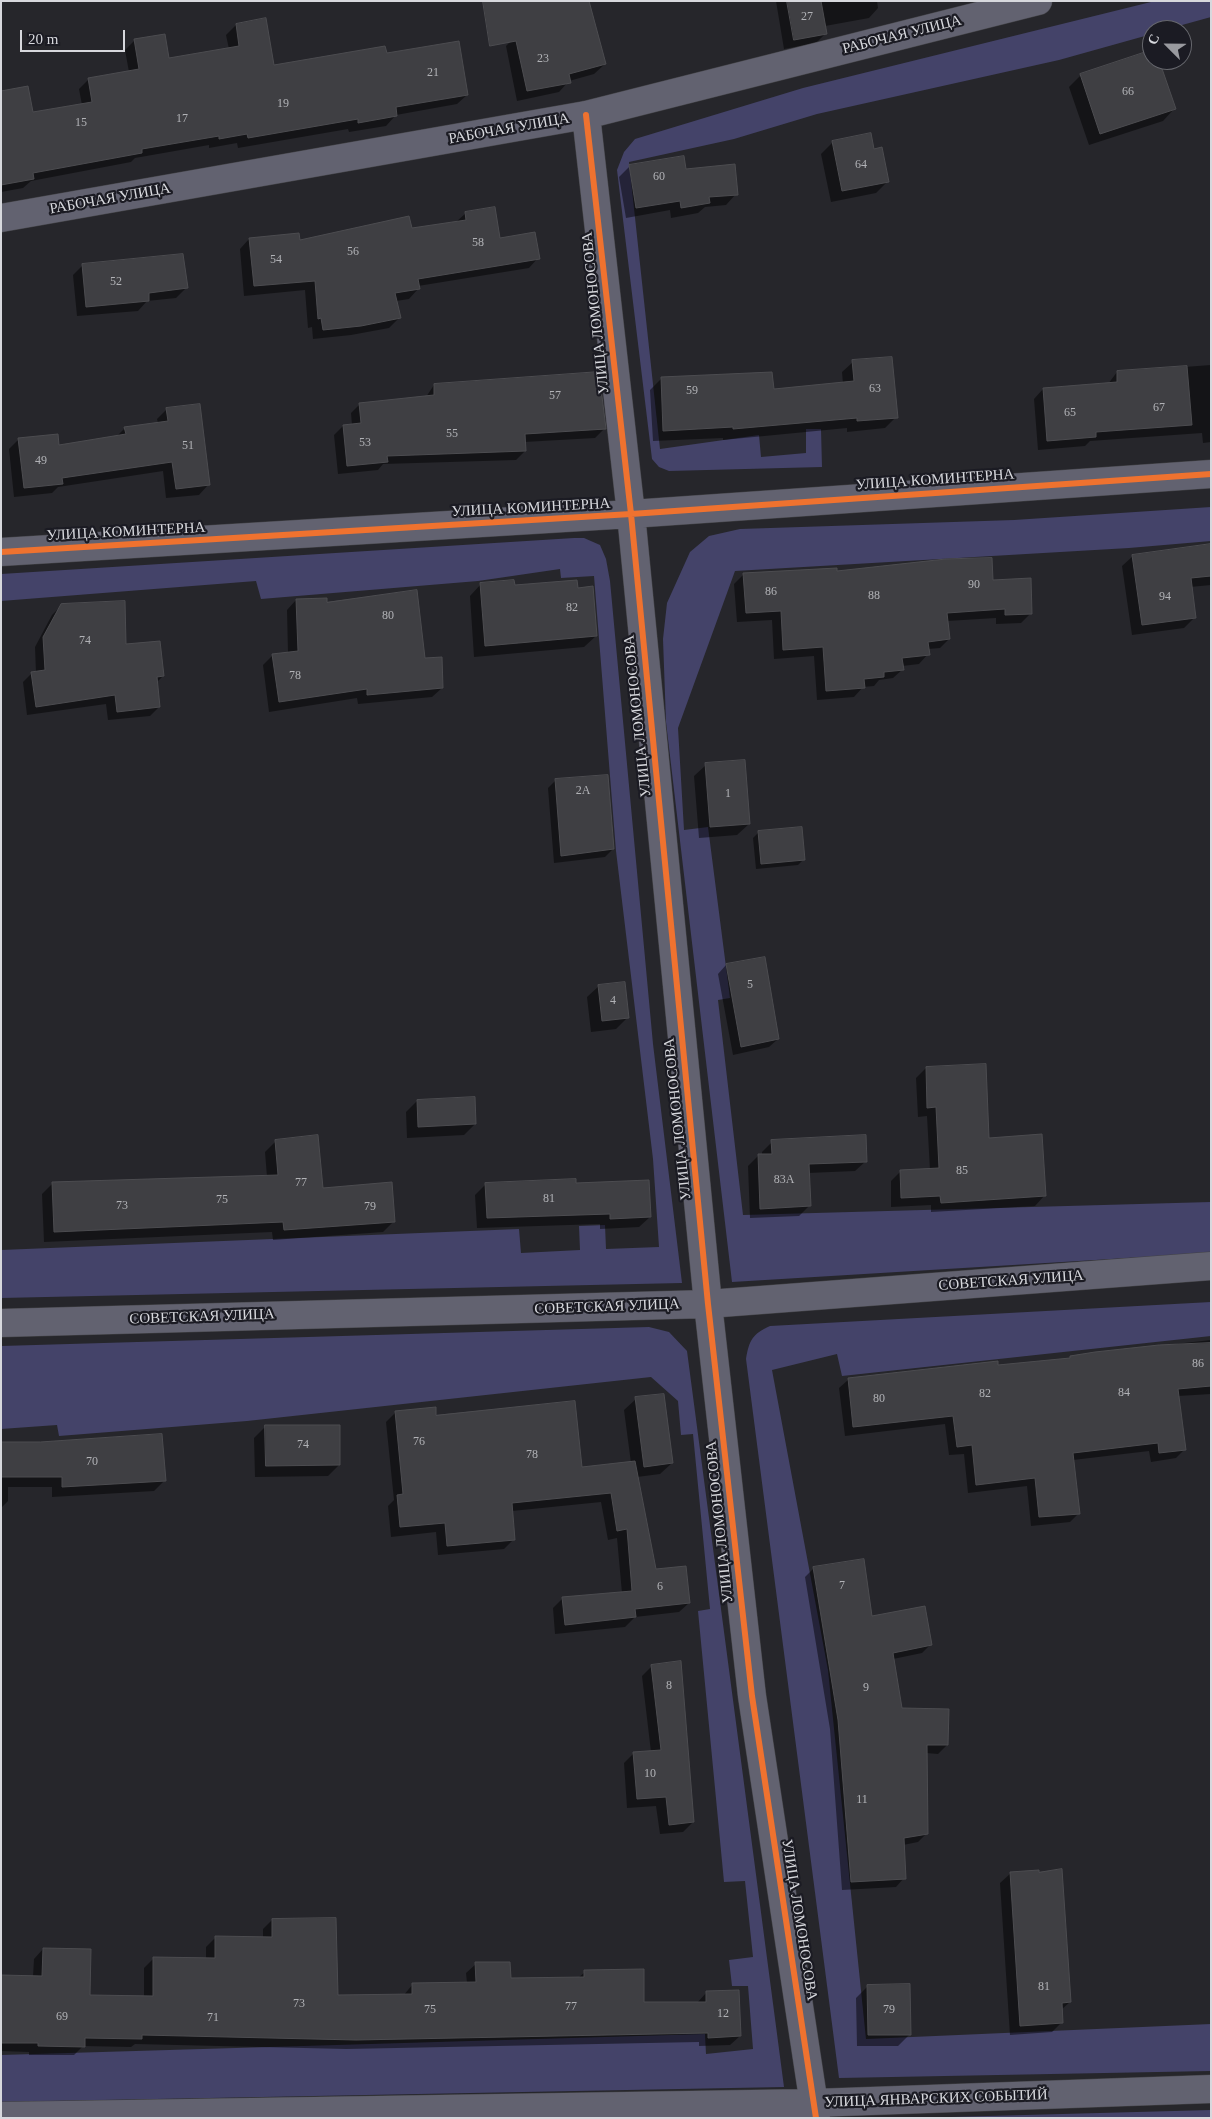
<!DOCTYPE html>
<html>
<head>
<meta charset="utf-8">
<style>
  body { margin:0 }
  #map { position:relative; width:1212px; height:2119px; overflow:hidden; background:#26262b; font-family:Georgia,serif }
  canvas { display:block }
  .frame { position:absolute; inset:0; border:2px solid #d7d8dd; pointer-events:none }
  .north { position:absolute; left:1142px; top:20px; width:50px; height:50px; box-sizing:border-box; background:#1b1b23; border:1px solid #66676d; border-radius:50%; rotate:293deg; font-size:14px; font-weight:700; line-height:20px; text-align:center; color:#d7d8dd }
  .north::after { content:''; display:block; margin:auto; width:18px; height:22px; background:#999a9f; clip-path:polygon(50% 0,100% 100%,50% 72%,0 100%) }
  .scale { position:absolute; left:20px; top:30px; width:105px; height:22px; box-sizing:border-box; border:2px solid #d7d8dd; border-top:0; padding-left:6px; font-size:15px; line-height:18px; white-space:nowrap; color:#d7d8dd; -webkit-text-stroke:4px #1b1b23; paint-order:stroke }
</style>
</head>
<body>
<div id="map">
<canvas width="1212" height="2119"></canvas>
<div class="frame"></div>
<div class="north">С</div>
<div class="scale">20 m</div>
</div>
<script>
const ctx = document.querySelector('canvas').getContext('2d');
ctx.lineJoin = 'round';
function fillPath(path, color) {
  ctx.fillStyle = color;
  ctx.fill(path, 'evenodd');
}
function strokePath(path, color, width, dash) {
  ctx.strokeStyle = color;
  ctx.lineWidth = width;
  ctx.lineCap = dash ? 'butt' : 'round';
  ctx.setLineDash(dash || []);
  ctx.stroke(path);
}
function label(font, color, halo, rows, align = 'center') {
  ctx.font = font + ' Georgia,serif';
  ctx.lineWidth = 4.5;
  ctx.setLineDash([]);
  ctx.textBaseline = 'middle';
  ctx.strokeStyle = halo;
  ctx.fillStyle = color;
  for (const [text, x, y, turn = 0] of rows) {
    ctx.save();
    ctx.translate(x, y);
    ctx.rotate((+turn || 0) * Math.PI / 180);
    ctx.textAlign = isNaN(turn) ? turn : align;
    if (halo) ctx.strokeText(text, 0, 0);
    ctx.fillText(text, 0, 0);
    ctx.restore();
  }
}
fillPath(new Path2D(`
  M1155 1H1211V17L1164 30H1152V34L1059 60 817 114 734 139 629 162 660 449 759 435 761 457 806 453V429H821L822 467 669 471 659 467 652 459 617 170 624 152 635 139 803 88Z
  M1211 507V541L1129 548 735 571 678 728 684 830 708 827 730 998 718 1000 743 1215 1211 1202V1253L732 1282 666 722 663 639 667 603 690 552 709 536 740 529 1014 520Z
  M574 538H584L600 545 606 559 610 581 653 1044 682 1283 1 1298V1250L519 1229 521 1253 580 1250 579 1226 605 1225 606 1249 659 1247 653 1159 616 851 594 576 561 578 560 569 478 581 261 599 256 581 1 601V574Z
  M1211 1302V1336L842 1376 837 1354 772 1370 828 1670 866 2039 1211 2024V2071L839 2078 746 1359C749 1341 752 1334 770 1326Z
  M649 1327 669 1332 687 1351 784 2087 1 2102V2055L705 2034 706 2054 753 2049 748 1986H732L729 1960 753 1957 745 1881 724 1882 698 1611 710 1609 693 1434 681 1435 678 1401 651 1377 247 1421 59 1436 57 1425 1 1429V1346Z
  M1211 2110V2118H913Z`), '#444369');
fillPath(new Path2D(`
  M776 1H877L878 8 869 18 825 26 826 33 816 43 784 49Z
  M236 25 273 66 386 55 467 95 457 104 396 115 386 126 349 132 348 129 238 148 237 143 209 148V145L135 158 131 162 31 181 23 188 1 192V92L32 114 82 105 79 89 89 79 129 72 125 50 135 40 168 60 229 49 226 35Z
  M516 36 605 64 594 74 569 81 559 92 517 101 506 46Z
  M1152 51V60H1158L1174 109 1163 121 1089 145 1069 87 1081 75Z
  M833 142 888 181 876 193 831 202 821 154Z
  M630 166 685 170 736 194 726 205 705 207 698 213 671 218 670 210 626 218 619 177Z
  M466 213 499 239 538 258 529 268 418 286V289L409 299 396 301 399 318 389 328 351 335 313 339 312 327 308 328 305 290 244 296 240 249 249 239 299 242 411 230 456 222Z
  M83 265 186 288 176 298 147 301 138 311 77 316 73 275Z
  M853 362 896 417 885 428 847 432V428L723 440V438L653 441 650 390 661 379 773 390 843 384 842 372Z
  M1211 365V442L1203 443 1202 433 1090 441 1085 446 1038 450 1034 399 1043 389 1108 384 1117 372Z
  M434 385 604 429 595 438 524 442 525 451 516 460 383 464 378 470 338 474 334 435 343 426 352 425 351 413 360 404 426 397Z
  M167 409 208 485 199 495 166 498 163 471 58 487 52 493 14 497 9 449 19 439 58 446 116 437 125 428 158 423 157 419Z
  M1211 545V585L1190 587 1194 618 1184 628 1132 635 1122 566 1133 556Z
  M836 573 992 581 1031 613 1021 623 996 624V618L947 621 949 639 940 648 928 649V654L919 664 902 666 903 669 893 678 879 680 874 686 863 687 854 697 817 700 814 656 774 659 772 620 737 622 734 584 744 574Z
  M481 584 577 589 596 636 584 647 474 657 470 596Z
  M296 600 424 660 442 688 432 697 358 704 357 698 269 712 263 665 272 656 288 653 287 610Z
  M62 605 163 676 157 682 159 707 150 716 108 720 106 704 27 715 23 682 32 673H36L35 647 52 615Z
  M706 765 749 824 737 835 699 838 694 776Z
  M556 780 613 849 605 857 554 863 548 788Z
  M759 832 803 860 798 865 756 869 753 838Z
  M726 965 778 1039 769 1047 733 1055 718 974Z
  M599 986 628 1017 616 1029 591 1032 587 997Z
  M926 1068 988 1139 1044 1196 1035 1206 931 1212V1205L891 1207V1181L900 1172 930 1170 927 1116 918 1117 916 1078Z
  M417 1101 475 1124 464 1135 407 1138 406 1112Z
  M276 1141 322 1189 394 1221 383 1232 273 1240 272 1232 44 1242 42 1194 53 1183 267 1177 265 1152Z
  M772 1142 866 1161 855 1171 808 1173 809 1206 799 1216 750 1218 748 1166 758 1156 762 1155V1152Z
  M486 1184 650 1217 639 1227 600 1229V1224L477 1228 475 1195Z
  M1211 1340V1394L1178 1396 1184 1450 1176 1458 1151 1462 1149 1451 1073 1460 1079 1513 1070 1522 1031 1526 1027 1486 968 1493 964 1454 949 1455 945 1424 845 1436 839 1388 848 1380 1068 1360 1095 1353Z
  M636 1399 672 1463 660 1474 637 1477 655 1570 689 1603 679 1612 635 1617 625 1627 555 1634 553 1608 563 1598 622 1593 617 1538 608 1540 601 1502 512 1511 514 1539 504 1549 438 1555 436 1532 391 1537 388 1506 394 1500 386 1422 395 1413 435 1416 581 1468 631 1463 624 1410Z
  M266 1426 339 1465 328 1476 255 1477 254 1438Z
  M1 1444 164 1481 154 1491 52 1497V1487H8V1501L1 1508Z
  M814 1568 871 1618 931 1644 922 1653 893 1659 901 1709 947 1745 938 1754 926 1753 927 1833 918 1842 903 1845 904 1878 896 1887 842 1890 830 1729 805 1577Z
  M652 1666 693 1822 683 1832 660 1834 656 1806 627 1808 624 1763 634 1753 651 1752 642 1676Z
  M1011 1873 1070 2002 1061 2010 1062 2022 1052 2032 1010 2035 1000 1883Z
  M272 1920 336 1996H403L413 1984 467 1983 466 1973 476 1964 509 1980 578 1978 585 1972 643 2004 697 2003 706 1993 740 2036 730 2045 699 2046V2042L346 2049 135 2044 131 2047 83 2046 74 2055H29V2052L1 2051V1976L33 1977 34 1959 43 1949 89 1996 144 1997V1968L154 1958 206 1959V1947L216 1937 263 1938V1929Z
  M868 1986 910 2034 898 2046H857L856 1998Z`), '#0007');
const building = new Path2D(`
  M483 1H589L606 64 569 74 571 83 527 91 516 41 490 46Z
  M787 1H821L827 34 794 40Z
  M266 18 274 65 385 46 387 53 459 41 468 95 396 107 397 116 358 123V119L248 138 247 134 219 139V136L142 149V153L33 173 34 179 1 185V91L28 86 33 112 92 102 88 78 139 69 134 39 165 34 169 58 239 46 236 24Z
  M1152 50V60H1159L1176 109 1100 134 1080 74Z
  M871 133 874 149 882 147 889 182 842 191 832 141Z
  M684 156 686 169 735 164 738 195 709 197 710 203 681 208 680 201 636 208 629 165Z
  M495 207 500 238 535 232 540 259 418 279 420 289 395 293 401 318 361 326 323 330 321 318 318 319 315 281 254 286 249 238 299 233 300 240 409 216 412 228 466 220 465 212Z
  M183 254 188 288 149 293V301L86 307 82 264Z
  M892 357 898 418 857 421V418L733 429V427L663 431 661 377 772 372 774 389 854 381 852 360Z
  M1187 366 1192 425 1096 432V437L1047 441 1043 388 1117 382V371Z
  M599 372 606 429 525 434 526 451 387 456 388 462 347 466 343 425 361 423 359 403 434 395V384Z
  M200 404 210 485 176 489 172 462 62 478 63 484 24 488 18 438 58 434 59 445 126 434 124 427 168 421 166 408Z
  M1211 544V576L1191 578 1196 618 1142 625 1132 555Z
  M992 558 993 580 1031 578 1032 614 1005 615V609L947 613 950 639 928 642 930 655 902 658 904 670 884 672V677L864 679 865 688 826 691 823 647 783 650 781 611 746 613 743 573 837 568V571L946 559Z
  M514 580 515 585 577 580 578 588 593 586 597 636 485 646 480 583Z
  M417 590 425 658 442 657 443 688 367 695V689L279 702 272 654 298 651 296 599 327 598V602Z
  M125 601 126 644 160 641 164 676 157 677 160 707 117 712 115 695 36 707 31 672 45 670 43 637 61 604Z
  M745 760 750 824 710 827 705 763Z
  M608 775 614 849 561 856 555 779Z
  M802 827 805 860 761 864 758 831Z
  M765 957 779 1039 741 1047 726 964Z
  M625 982 629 1018 602 1021 598 985Z
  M986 1064 989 1138 1042 1134 1046 1196 941 1203 940 1196 901 1198 900 1170 939 1168 936 1107 927 1108 926 1067Z
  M475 1097 476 1124 418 1127 417 1100Z
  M318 1135 323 1188 392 1182 395 1222 284 1230 283 1222 54 1232 52 1182 278 1175 275 1140Z
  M866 1135 867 1162 809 1164 811 1206 760 1209 758 1154H772L771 1140Z
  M576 1179V1183L649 1180 651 1217 610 1219V1214L487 1218 485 1183Z
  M1211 1343V1386L1178 1389 1186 1450 1159 1453 1158 1443 1073 1453 1080 1514 1039 1517 1035 1478 976 1485 972 1445 957 1447 953 1416 853 1427 848 1378 998 1361V1365L1070 1358V1356L1095 1352 1159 1345Z
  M664 1394 673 1463 644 1467 635 1397Z
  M575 1401 582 1467 635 1461 656 1569 686 1566 690 1603 635 1609 636 1617 565 1625 562 1597 632 1591 627 1529 617 1531 611 1493 512 1503 515 1540 447 1546 445 1523 400 1527 397 1495 403 1494 395 1411 436 1407V1415Z
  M265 1425H340V1465L266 1466Z
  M162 1434 166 1481 62 1487V1477H1V1442H40Z
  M864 1559 872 1616 925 1606 932 1645 893 1653 902 1708 949 1709 948 1745H927L928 1834 904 1838 906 1879 851 1882 838 1720 813 1567Z
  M681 1661 694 1822 669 1825 666 1797 637 1799 633 1752 661 1750 651 1665Z
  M1062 1869 1071 2002 1062 2003 1063 2023 1020 2026 1010 1872 1039 1870V1872Z
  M336 1918 338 1995 412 1994V1983L476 1982 475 1962H510L511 1978 584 1977V1970L644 1969V2002H706V1991L739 1990 741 2036 708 2038V2033L356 2040 142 2035V2039L85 2038V2047L38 2046V2043H1V1975L42 1976 43 1948 91 1949 90 1995 153 1996V1957L215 1958V1936L272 1937V1919Z
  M910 1984 911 2035H868L867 1985Z`);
fillPath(building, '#3f3f43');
strokePath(building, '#4c4c50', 1);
const minor = new Path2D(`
  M586 115 631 514 708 1304 752 1696 816 2118
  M1 218 586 115 1038 1
  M1 552 631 514 1211 474
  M1 1323 708 1304 1211 1266
  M1 2116 814 2103 1211 2089`);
strokePath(minor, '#434347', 29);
strokePath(minor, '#626270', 28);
strokePath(new Path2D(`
  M586 115 631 514 708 1304 752 1696 816 2118
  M1 552 631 514 1211 474`), '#ef722f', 6);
label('12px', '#b1b2b6', null, [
  ["27",807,17],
  ["23",543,59],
  ["21",433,73],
  ["66",1128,92],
  ["19",283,104],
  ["17",182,119],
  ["15",81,123],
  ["64",861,165],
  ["60",659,177],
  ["58",478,243],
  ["56",353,252],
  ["54",276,260],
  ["52",116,282],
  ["63",875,389],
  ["59",692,391],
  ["57",555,396],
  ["67",1159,408],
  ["65",1070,413],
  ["55",452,434],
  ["53",365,443],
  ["51",188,446],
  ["49",41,461],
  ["90",974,585],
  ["86",771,592],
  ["88",874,596],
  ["94",1165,597],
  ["82",572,608],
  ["80",388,616],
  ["74",85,641],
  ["78",295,676],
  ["2А",583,791],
  ["1",728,794],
  ["5",750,985],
  ["4",613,1001],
  ["85",962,1171],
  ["83А",784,1180],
  ["77",301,1183],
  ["81",549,1199],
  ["75",222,1200],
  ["73",122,1206],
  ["79",370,1207],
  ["86",1198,1364],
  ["84",1124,1393],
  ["82",985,1394],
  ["80",879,1399],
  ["76",419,1442],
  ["74",303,1445],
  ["78",532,1455],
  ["70",92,1462],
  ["7",842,1586],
  ["6",660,1587],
  ["8",669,1686],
  ["9",866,1688],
  ["10",650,1774],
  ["11",862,1800],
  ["81",1044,1987],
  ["73",299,2004],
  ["77",571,2007],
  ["75",430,2010],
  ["79",889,2010],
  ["12",723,2014],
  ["69",62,2017],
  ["71",213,2018]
]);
label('15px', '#d7d8dd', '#1b1b23', [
  ["РАБОЧАЯ УЛИЦА",902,35,-14],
  ["РАБОЧАЯ УЛИЦА",509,129,-10],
  ["РАБОЧАЯ УЛИЦА",110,199,-10],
  ["УЛИЦА ЛОМОНОСОВА",596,313,-96],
  ["УЛИЦА КОМИНТЕРНА",935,480,-4],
  ["УЛИЦА КОМИНТЕРНА",531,508,-3],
  ["УЛИЦА КОМИНТЕРНА",126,532,-3],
  ["УЛИЦА ЛОМОНОСОВА",638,716,-96],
  ["УЛИЦА ЛОМОНОСОВА",678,1119,-96],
  ["СОВЕТСКАЯ УЛИЦА",1011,1281,-4],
  ["СОВЕТСКАЯ УЛИЦА",607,1307,-2],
  ["СОВЕТСКАЯ УЛИЦА",202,1317,-2],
  ["УЛИЦА ЛОМОНОСОВА",720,1522,-96],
  ["УЛИЦА ЛОМОНОСОВА",799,1920,81],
  ["УЛИЦА ЯНВАРСКИХ СОБЫТИЙ",936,2099,-2]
]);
</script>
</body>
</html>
